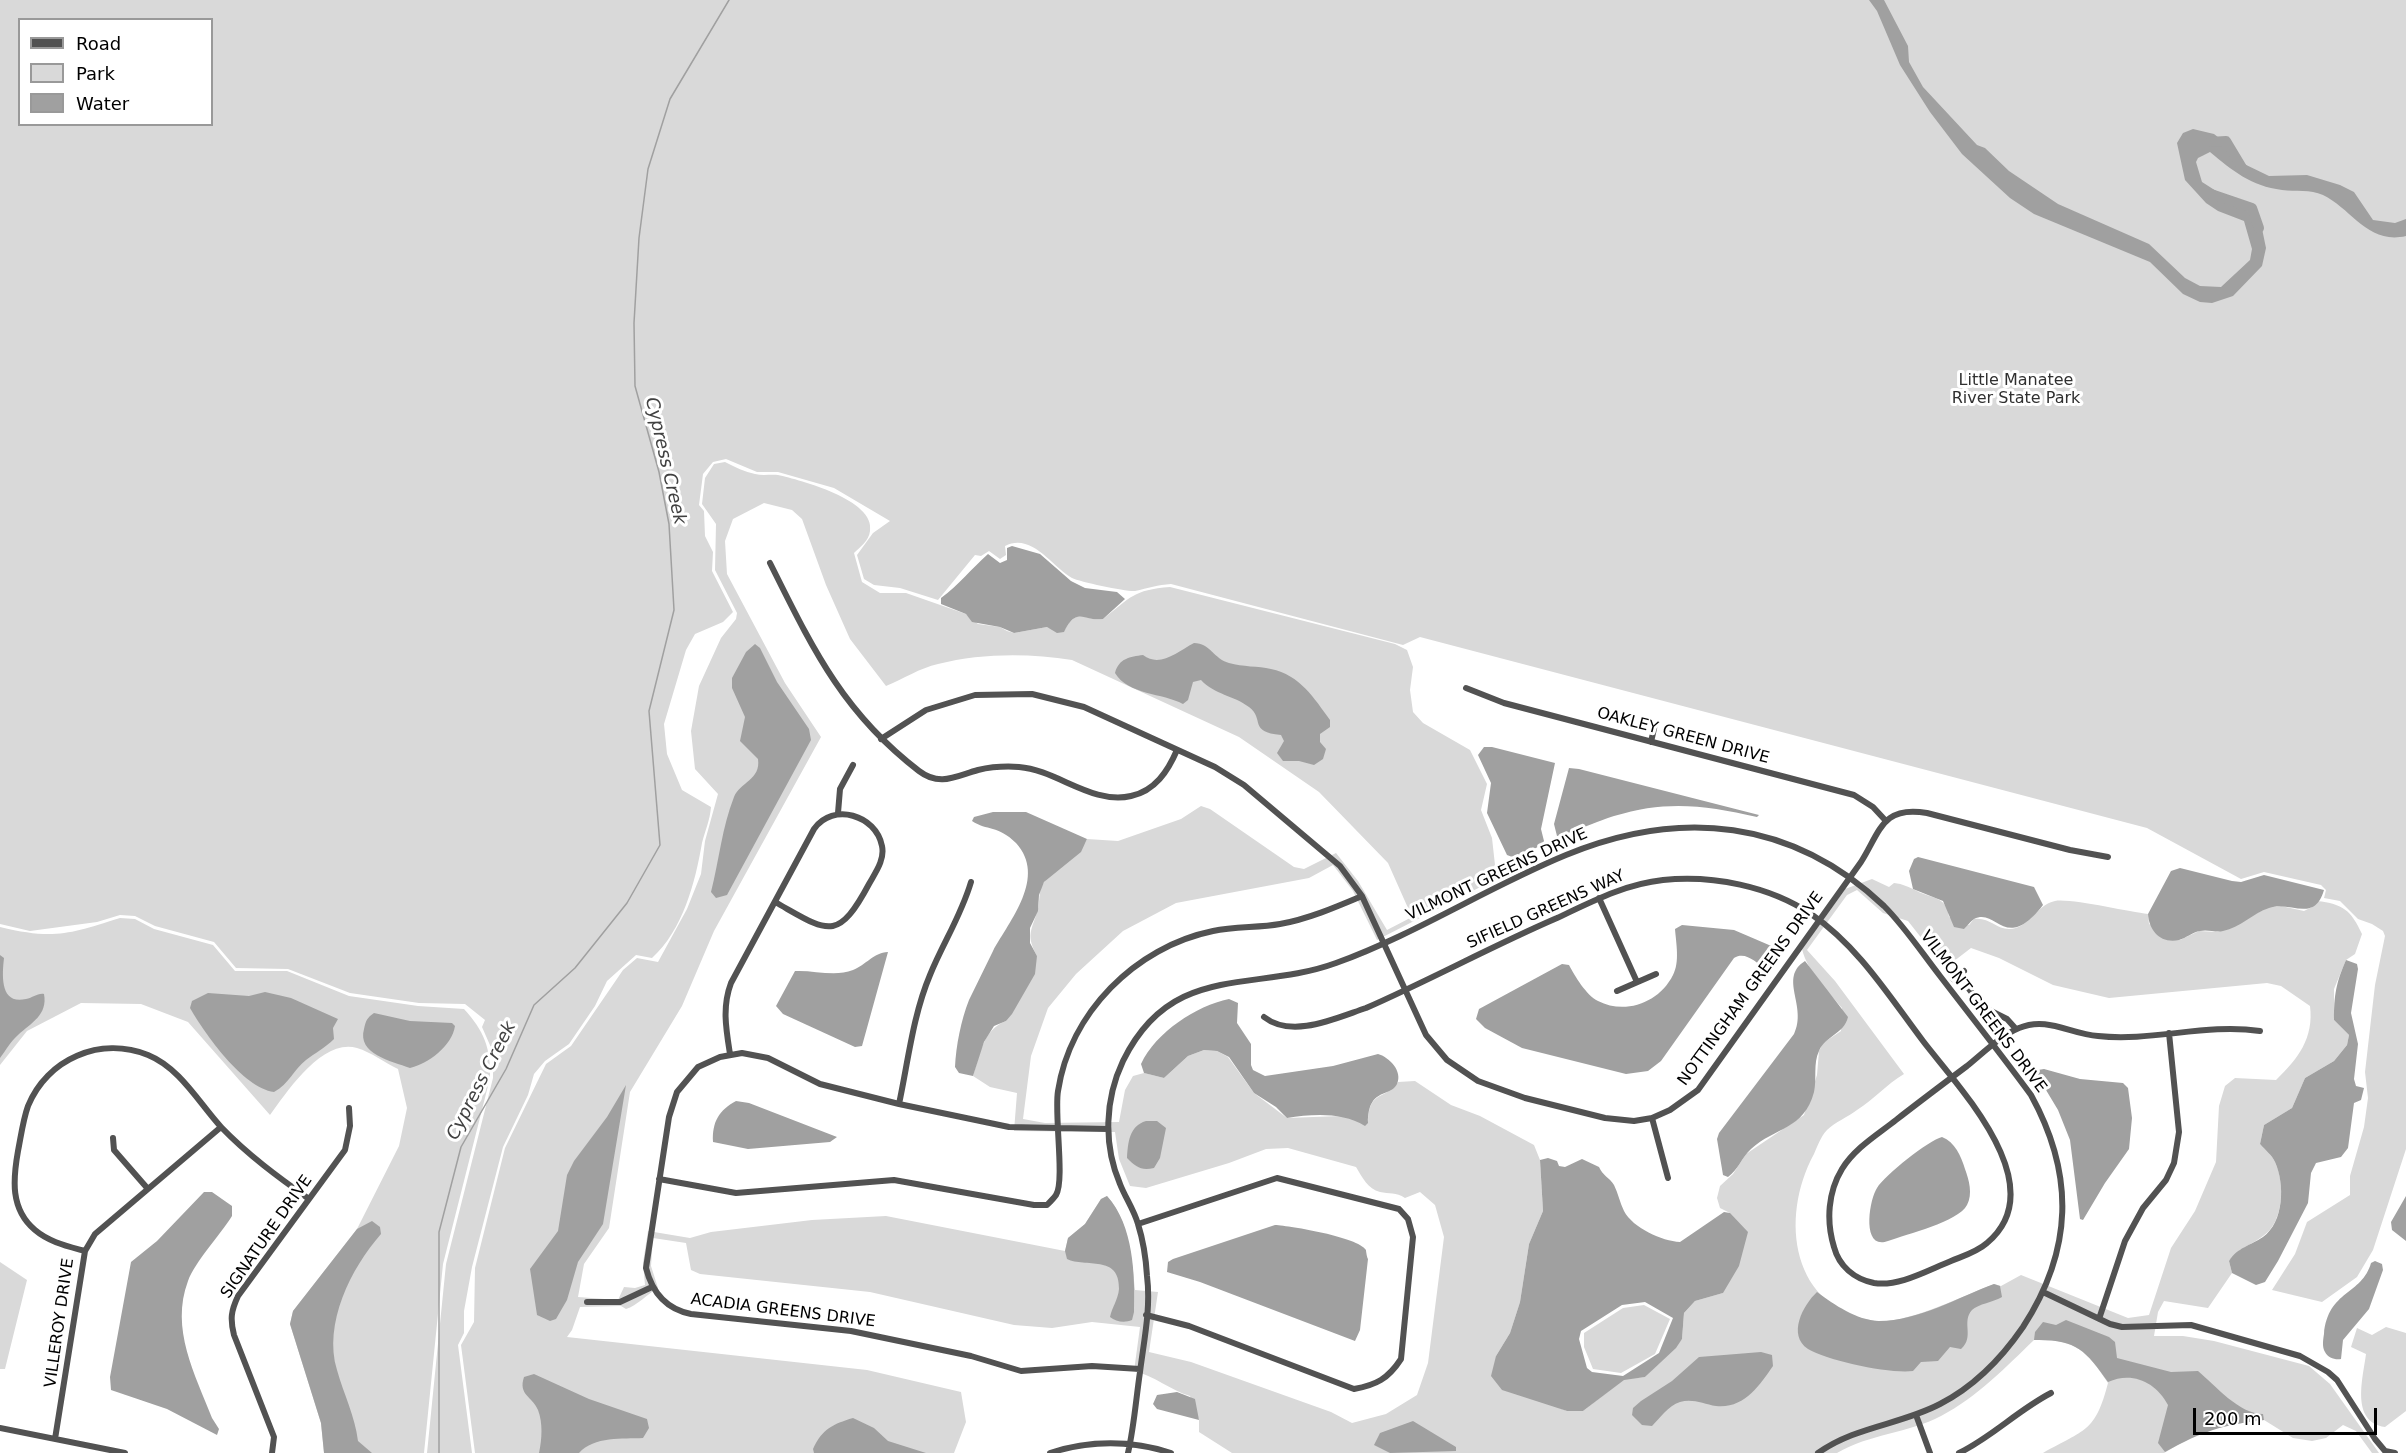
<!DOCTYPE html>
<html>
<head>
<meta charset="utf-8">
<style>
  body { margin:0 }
  #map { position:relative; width:2406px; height:1453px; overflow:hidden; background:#fff; font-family:"DejaVu Sans",sans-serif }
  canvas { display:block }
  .legend { position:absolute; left:18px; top:18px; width:195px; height:108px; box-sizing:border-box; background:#fff; border:2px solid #999; margin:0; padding:8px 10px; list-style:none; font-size:18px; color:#000 }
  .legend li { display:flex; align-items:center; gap:12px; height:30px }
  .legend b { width:30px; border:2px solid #999 }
  .scale { position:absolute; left:2193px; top:1408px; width:184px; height:27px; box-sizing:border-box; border:3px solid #000; border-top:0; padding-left:8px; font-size:18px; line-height:21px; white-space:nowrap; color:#000; -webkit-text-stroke:4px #fff; paint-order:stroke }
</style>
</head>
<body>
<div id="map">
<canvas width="2406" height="1453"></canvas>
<ul class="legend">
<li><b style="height:8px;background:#525252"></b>Road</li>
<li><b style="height:16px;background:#d9d9d9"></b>Park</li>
<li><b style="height:16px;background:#a0a0a0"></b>Water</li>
</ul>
<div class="scale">200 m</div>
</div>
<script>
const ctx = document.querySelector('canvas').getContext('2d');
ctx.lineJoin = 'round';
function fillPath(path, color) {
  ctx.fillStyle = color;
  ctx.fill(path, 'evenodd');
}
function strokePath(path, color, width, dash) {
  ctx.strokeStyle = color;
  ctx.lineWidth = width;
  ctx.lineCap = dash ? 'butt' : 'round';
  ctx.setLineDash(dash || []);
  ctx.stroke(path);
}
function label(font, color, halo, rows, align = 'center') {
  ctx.font = font + ' "DejaVu Sans",sans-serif';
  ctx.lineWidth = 6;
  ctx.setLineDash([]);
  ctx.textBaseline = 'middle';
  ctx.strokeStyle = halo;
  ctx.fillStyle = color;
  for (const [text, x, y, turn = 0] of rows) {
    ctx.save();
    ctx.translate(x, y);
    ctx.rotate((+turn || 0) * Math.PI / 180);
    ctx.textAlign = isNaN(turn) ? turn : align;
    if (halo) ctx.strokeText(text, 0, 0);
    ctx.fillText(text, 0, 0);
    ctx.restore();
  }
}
fillPath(new Path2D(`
  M0 0H2406V1149L2373 1250 2357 1277 2322 1302 2272 1290 2295 1254 2307 1222 2350 1195V1176L2364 1127 2368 1098 2365 1072 2375 985 2385 936 2383 931 2372 924 2358 919 2340 901 2324 898 2326 890 2321 885 2264 872 2241 879 2147 828 1420 637 1403 645 1171 584C1158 585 1148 588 1135 591 1128 592 1080 582 1072 578 1052 567 1032 532 1005 546L1006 555 1000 559 989 551 981 556 975 555 938 600 900 588 874 585 864 579 857 555 873 533 890 521 834 488 778 472H757L726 459 713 462 703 474 699 505 704 511 705 536 713 552 712 571 733 612 723 622 695 634 686 650 664 724 667 754 682 790 711 807C710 820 705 831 702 843 695 883 683 930 652 958L636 955 607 981 595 1006 569 1044 545 1061 534 1074 528 1095 503 1147 472 1267 464 1311V1333L458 1345 472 1453H427L446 1264 493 1078V1052L482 1027 485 1020 465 1004 419 1003 350 993 288 969 236 968 214 942 155 926 135 916 120 915 97 922 30 931 0 924ZM20 20H212V124H20Z
  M725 462C735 467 745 472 755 474 763 476 771 474 778 475 800 480 876 500 870 531 869 541 860 547 854 553L862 582 880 593H906L966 614 978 624 1000 627 1007 631 1014 633 1047 627 1064 631C1078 605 1084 622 1103 619 1131 597 1133 590 1170 587L1395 644 1407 650 1413 667 1410 690 1413 712 1423 723 1470 750 1487 784 1481 810 1492 838 1495 865 1492 881 1377 940 1353 891 1333 865 1309 878 1176 903 1123 931 1076 974 1048 1008 1031 1056 1023 1119 1045 1123 1119 1122 1125 1090 1133 1076 1144 1073 1164 1078 1188 1056 1204 1050 1217 1051 1228 1057 1254 1093 1287 1118 1340 1116 1368 1123C1368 1089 1387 1100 1398 1082L1415 1081 1451 1105 1480 1116 1534 1145 1540 1160 1543 1211 1529 1244 1520 1302 1510 1333 1496 1356 1539 1400 1567 1411H1583L1624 1379 1645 1377 1682 1339 1684 1313 1695 1301 1723 1293 1730 1213 1720 1208 1717 1198 1720 1186 1733 1174 1746 1154 1804 1115 1817 1075 1819 1051 1823 1043 1841 1031 1842 1008C1827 990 1808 973 1802 949L1845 889 1872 879 1889 887 1894 883C1903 884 1909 887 1917 891 1932 899 1947 896 1949 917L1969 925 1974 919C1989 917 1996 929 2009 929 2029 929 2036 905 2055 901 2070 898 2129 912 2148 914L2149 924 2180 940 2199 931 2218 932 2269 907 2281 906 2304 911 2312 907 2317 901C2343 904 2351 910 2362 934L2355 954 2346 960 2334 989V1020L2349 1035 2347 1045 2334 1061 2305 1078 2292 1108 2264 1125 2260 1144C2265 1150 2272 1155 2275 1162 2285 1183 2284 1222 2263 1236 2247 1248 2244 1244 2229 1261L2232 1273 2208 1308 2164 1301 2158 1312 2154 1336H2183L2214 1341 2309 1366 2330 1384 2379 1453H2372L2356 1431 2343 1425 2326 1438 2312 1441 2293 1438 2264 1420 2221 1426 2195 1435 2164 1453H2043C2085 1429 2095 1433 2108 1383 2086 1349 2074 1339 2034 1340 2006 1367 1977 1397 1941 1416 1909 1433 1869 1434 1837 1453H1232L1199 1432V1420L1190 1396C1170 1390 1155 1376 1134 1371L1140 1327 1092 1322 1052 1328 1014 1325 870 1292 700 1274 691 1270 686 1243 653 1238 651 1266 658 1288C647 1294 637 1306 626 1309L621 1306 580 1307 572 1330 567 1337 867 1370 961 1392 966 1422 954 1453H475L461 1345 474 1322 475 1268 505 1148 546 1064 571 1046 623 970 637 958 658 962 687 909 701 874 705 841 718 794 695 769 691 731 699 686 721 638 736 619 737 613 715 570 716 524 702 504 705 478 714 464ZM764 503 792 510 802 519 826 585 850 639 886 686C903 679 920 668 938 664 981 653 1029 653 1072 660L1239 737 1319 792 1388 863 1412 917 1387 930 1358 881 1336 853 1304 869 1294 867 1210 809 1201 806 1181 819 1118 841 1087 839C1077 861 1058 863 1045 881 1037 890 1041 902 1037 912 1031 932 1026 935 1037 956L1006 1021C983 1030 980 1054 973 1076L990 1087 1017 1093 1014 1131 1115 1132 1119 1159 1130 1186 1146 1188 1229 1163 1266 1149 1288 1148 1356 1167C1362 1177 1368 1189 1380 1192 1389 1194 1396 1192 1405 1198L1420 1192 1435 1205 1444 1237 1428 1363 1417 1395 1386 1414 1352 1423 1331 1412 1191 1362 1149 1352 1158 1292 1135 1290C1132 1259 1129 1220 1107 1196L1101 1199 1085 1224 1068 1238 1065 1251 886 1216 812 1220 711 1232 690 1238 648 1231 643 1263 645 1285 635 1288 624 1287 618 1300 578 1297 584 1264 609 1228 630 1092 682 1006 714 931 821 737 785 683 727 574 725 541 733 519ZM1857 890 1883 913 1908 921 1945 968 1971 948 1999 958 2053 985 2109 998 2267 983 2281 986 2310 1006C2314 1038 2298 1059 2276 1080L2235 1078 2225 1086 2219 1106 2216 1162 2195 1211 2171 1248 2149 1315 2128 1318 2021 1275 2001 1286 1994 1284C1965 1295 1907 1324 1877 1321 1791 1311 1779 1218 1814 1154 1817 1147 1821 1136 1827 1130 1835 1122 1848 1117 1857 1110 1874 1099 1887 1084 1904 1074L1835 981 1807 950 1847 895Z
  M120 918 135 919 154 929 213 945 235 971H287L349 996 418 1006 464 1009C484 1031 491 1048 490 1078L443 1264 424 1453H324L321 1423 290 1324 293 1311 357 1229 399 1146 407 1108 398 1069C385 1063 371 1052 357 1048 322 1038 287 1092 270 1115L188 1022 141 1004 81 1003 27 1031 0 1065V927C54 940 69 934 120 918Z
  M0 1262 27 1280 5 1369H0Z
  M1644 1305 1670 1319 1655 1354 1621 1373 1593 1369 1584 1347V1333L1623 1308Z
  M2386 1327 2406 1333V1411L2385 1427C2350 1422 2363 1378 2366 1354L2351 1347 2357 1328 2372 1335Z`), '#d9d9d9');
fillPath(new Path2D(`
  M1869 0H1884L1908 46 1909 62 1923 87 1977 145 1985 148 2009 171 2058 204 2149 244 2185 278 2200 286 2221 287 2250 260 2252 249 2244 221 2218 211 2206 203 2185 180 2177 143 2183 133 2193 129 2214 134 2228 145 2238 161 2269 176 2307 175 2340 185 2354 192 2373 220 2395 223 2406 219V236C2368 245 2352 209 2323 195 2310 189 2296 192 2282 190 2251 186 2233 171 2210 152L2198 158 2196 162 2202 182 2260 219 2266 248 2262 266 2233 296 2212 303 2200 302 2183 294 2150 262 2034 214 2010 198 1962 154 1930 112 1900 65 1877 11Z
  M1012 546 1040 554 1071 581 1085 588 1117 592 1125 599 1103 619C1084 622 1077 605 1064 632L1057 633 1047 627 1014 633 1000 627 972 622 966 614 941 604V598C959 585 971 569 988 554L1000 563 1007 560V548Z
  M1194 643C1210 643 1214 659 1229 663 1243 667 1258 666 1271 669 1300 675 1314 698 1330 720V727L1320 734V742L1326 749 1323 759 1314 765 1299 761H1283L1277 753 1284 741 1281 735C1248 732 1265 719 1249 707 1233 695 1215 695 1201 680L1193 682 1188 700 1183 704C1163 693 1128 695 1115 673 1119 658 1130 657 1143 655 1160 668 1177 652 1194 643Z
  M755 644 760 648 777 682 809 729 811 740 727 895 716 898 711 892C719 861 722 827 734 797 740 782 761 780 758 759L740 741 745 717 732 688V678L746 652Z
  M1484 747H1492L1555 763 1541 829 1544 841 1542 845 1515 858 1507 855 1487 813 1491 783 1478 755Z
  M1569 768 1579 769 1759 815 1757 817C1705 805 1666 800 1614 816 1603 819 1563 836 1557 836L1554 824Z
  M993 812H1026L1087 839 1081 852 1044 882 1039 895 1038 911 1030 928V943L1037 956 1035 974 1012 1014 1006 1021 994 1026 984 1042 973 1076 959 1073 955 1067C956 1046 961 1020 969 1000 977 984 985 967 993 951 1010 920 1047 877 1016 843 998 825 987 831 972 821L974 817Z
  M1918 857 2034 887 2043 905C2005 954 1997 907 1974 919 1971 921 1967 926 1964 929L1954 927 1943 901 1913 889 1909 871 1914 859Z
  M2180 868 2232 881 2241 882 2264 875 2324 890C2314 924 2290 900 2269 908 2253 913 2240 928 2223 931 2216 933 2208 929 2200 931 2193 932 2186 938 2179 940 2161 944 2149 931 2148 914L2171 871Z
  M1682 925 1734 930 1776 948C1779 957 1774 964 1766 969 1756 963 1746 951 1734 958L1661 1061 1648 1071 1626 1074 1522 1048 1485 1028 1476 1019 1479 1009 1562 964 1569 965C1575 976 1586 995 1598 1001 1625 1015 1659 1003 1673 975 1680 962 1676 943 1675 929Z
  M888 952 862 1046 855 1047 783 1014 776 1006 795 971C814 970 835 977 853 970 866 965 873 953 888 952Z
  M0 955 4 958C2 976 0 1005 26 999 33 998 37 993 44 994 48 1015 31 1023 18 1035 11 1041 6 1050 0 1058Z
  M2346 960 2357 964 2358 969 2351 1013 2358 1044 2354 1079 2356 1086 2364 1088 2361 1100 2354 1103 2348 1148 2341 1157 2316 1163 2311 1173 2308 1203 2278 1261 2265 1282 2256 1285 2232 1273 2229 1261C2238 1247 2250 1246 2263 1237 2284 1222 2285 1184 2275 1162 2272 1155 2265 1150 2260 1144L2264 1125 2292 1108 2305 1078 2334 1061 2347 1045 2349 1035 2334 1020C2334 995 2336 983 2346 960Z
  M1805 961 1848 1017C1844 1034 1825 1036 1819 1051 1813 1063 1817 1079 1814 1092 1804 1130 1775 1127 1751 1149 1742 1157 1738 1170 1728 1177L1723 1175 1717 1139 1719 1133 1794 1034C1808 1006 1778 978 1805 961Z
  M265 992 291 998 338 1019 333 1028 334 1039C325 1048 315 1053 306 1060 294 1069 289 1084 274 1092 243 1088 205 1034 190 1008L192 1001 208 993 249 996Z
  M1229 999 1238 1003 1237 1023 1251 1044V1065L1253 1070 1265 1076 1333 1066 1378 1054C1389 1057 1403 1071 1397 1084 1390 1098 1368 1087 1368 1123L1365 1126C1342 1112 1313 1114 1287 1118L1276 1107 1254 1093 1229 1057 1217 1051 1204 1050 1188 1056 1164 1078 1144 1073 1141 1064C1156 1032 1196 1006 1229 999Z
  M374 1013 410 1021 452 1023 455 1026C452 1046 428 1064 410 1068 391 1061 357 1054 364 1029 366 1020 367 1018 374 1013Z
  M2044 1069 2080 1079 2123 1083 2128 1088 2132 1118 2129 1149 2105 1183 2083 1220 2080 1219 2070 1140 2058 1110 2037 1075 2038 1070Z
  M626 1085 603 1224 578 1262 567 1300 556 1319 550 1321 537 1315 530 1269 558 1231 567 1175 574 1161 607 1117Z
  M736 1101 749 1103 837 1137 830 1142 748 1149 713 1142C712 1122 719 1110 736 1101Z
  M1146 1121H1157L1166 1128 1160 1158 1154 1168C1141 1171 1136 1167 1127 1158 1128 1143 1129 1126 1146 1121Z
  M1942 1137C1955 1142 1961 1156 1965 1169 1969 1180 1973 1194 1967 1205 1958 1222 1907 1234 1888 1241 1861 1251 1869 1200 1877 1188 1885 1175 1929 1140 1942 1137Z
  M1548 1158 1557 1161 1559 1166 1565 1167 1582 1159 1599 1167C1603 1176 1609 1177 1614 1185 1618 1193 1620 1203 1624 1211 1633 1228 1662 1241 1680 1242L1724 1212 1730 1213 1748 1232 1739 1266 1723 1293 1695 1301 1684 1313 1682 1339 1676 1348 1645 1377 1624 1380 1583 1411H1567L1502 1390 1491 1376 1496 1356 1510 1333 1520 1302 1529 1244 1543 1211 1540 1160ZM1645 1302 1673 1318 1659 1353 1623 1376 1592 1372 1587 1368 1579 1339 1581 1331 1622 1305Z
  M204 1192H212L232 1206V1216C220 1235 195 1262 188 1281 170 1329 195 1374 212 1418L219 1429 217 1435 167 1409 111 1390 110 1377 131 1262 157 1241Z
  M1107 1196C1134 1226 1135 1275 1134 1312L1132 1320C1125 1323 1116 1322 1110 1317 1112 1307 1118 1300 1119 1289 1120 1254 1085 1268 1067 1259L1065 1251 1068 1238 1085 1224 1101 1199Z
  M2406 1196V1241L2392 1230 2391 1222Z
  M372 1221 380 1227 381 1234C351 1268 323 1324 337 1370 344 1395 355 1416 358 1441L372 1453H324L321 1423 290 1324 293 1311 357 1229Z
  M1275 1225C1291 1226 1358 1237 1366 1250 1366 1251 1367 1258 1368 1259L1360 1330 1355 1341 1200 1282 1167 1272 1168 1262 1173 1259Z
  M2375 1261 2382 1264 2383 1270 2369 1309 2343 1340 2341 1359C2335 1360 2328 1358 2325 1352 2322 1347 2323 1340 2324 1334 2328 1290 2362 1295 2371 1263Z
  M1994 1284 2000 1286 2002 1297C1994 1302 1978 1304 1972 1310 1961 1322 1975 1337 1961 1349L1950 1347 1938 1361 1921 1362 1913 1371C1890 1374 1828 1361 1808 1349 1787 1335 1803 1305 1817 1292 1835 1305 1856 1320 1879 1321 1918 1321 1959 1297 1994 1284Z
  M2066 1320 2109 1337 2115 1342 2117 1358 2171 1372 2198 1371C2216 1386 2239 1414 2263 1414L2264 1420C2222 1425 2203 1431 2165 1452L2158 1443 2168 1405C2156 1382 2132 1371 2108 1382 2085 1349 2075 1339 2034 1340L2035 1332 2043 1322 2056 1325Z
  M1761 1352 1772 1355 1773 1366C1759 1386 1744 1409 1716 1406 1704 1404 1692 1398 1680 1402 1668 1406 1660 1418 1652 1426L1642 1425 1632 1415 1633 1408 1641 1401 1672 1381 1699 1357Z
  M534 1374 589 1399 647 1419 649 1428 643 1438C623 1439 594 1436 579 1453H539C542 1439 543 1423 538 1410 532 1396 518 1395 524 1377Z
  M1177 1392 1195 1399 1199 1420 1157 1409 1153 1404 1157 1395Z
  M853 1418 874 1428 888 1441 926 1453H814L813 1449C822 1429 833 1424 853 1418Z
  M1413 1421 1456 1447V1451L1390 1453 1374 1445 1380 1433Z`), '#a0a0a0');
strokePath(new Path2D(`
  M439 1453V1232L461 1147 506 1069 534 1005 575 968 627 903 660 845 649 711 674 610 669 524 659 472 635 386 634 323 639 238 648 169 670 99 729 0`), '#a0a0a0', 1.5);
strokePath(new Path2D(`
  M2210 142 2226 141 2244 171
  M2211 194 2252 208 2259 228`), '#a0a0a0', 10);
strokePath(new Path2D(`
  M770 563C812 647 842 712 919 771 940 787 956 776 978 770 991 767 1005 766 1019 767 1057 770 1092 805 1131 796 1155 791 1168 771 1177 750
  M1466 688 1504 703 1854 795 1873 807 1886 821
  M881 739 926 710 975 695 1032 694 1084 707 1215 767 1244 785 1340 866 1362 896 1426 1035 1447 1060 1478 1081 1525 1098 1605 1118 1634 1121 1652 1118 1670 1110 1698 1090 1861 862C1880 832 1882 805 1927 813L2070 850 2108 857
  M1651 742 1655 724
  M838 813 840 789 853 765
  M1599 898 1637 982
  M1958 975 1983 1007 2007 1019 2016 1029
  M1953 979 1964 971
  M1617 991 1656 974
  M1264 1017C1292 1039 1336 1018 1366 1008 1430 980 1492 946 1557 918 1591 902 1625 884 1663 880 1713 875 1769 886 1811 914 1858 946 1889 996 1923 1041 1958 1087 2055 1186 1987 1243 1977 1252 1963 1256 1951 1261 1928 1270 1899 1287 1874 1283 1854 1279 1839 1266 1834 1247 1826 1221 1828 1192 1842 1169 1855 1148 1877 1135 1896 1120 1919 1102 1943 1084 1967 1066 1983 1053 2000 1036 2019 1028 2047 1016 2070 1034 2098 1036 2152 1042 2205 1023 2260 1031
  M730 1054C726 1029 722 1007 731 983L814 829C833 802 876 815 882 846 885 860 875 873 869 884 837 944 827 931 775 902
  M899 1104C908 1062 913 1015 930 975 943 943 961 916 971 882
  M1652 1118 1668 1178
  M1108 1129 1009 1127 899 1104 820 1084 768 1058 742 1053 720 1057 698 1067 677 1092 669 1117 646 1268C652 1292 666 1309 691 1314L851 1331 971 1356 1021 1371 1092 1366 1140 1369
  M113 1138 114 1150 148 1189
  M659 1179 736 1193 894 1180 1034 1205H1047C1050 1202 1054 1198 1056 1195 1065 1181 1054 1114 1058 1091 1070 1013 1135 947 1213 931 1235 926 1258 928 1280 924 1308 919 1336 907 1362 896
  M1138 1224 1277 1178 1399 1209 1408 1219 1413 1237 1401 1359C1388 1379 1376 1385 1354 1389L1189 1326 1146 1315
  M85 1251C67 1246 49 1242 35 1230 10 1209 13 1179 18 1151 21 1136 23 1120 28 1106 47 1059 100 1036 148 1055 180 1068 199 1103 221 1127 248 1155 278 1177 309 1199
  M2043 1292 2110 1324 2122 1327 2191 1325 2300 1356 2328 1372 2337 1380 2375 1439 2385 1451 2395 1453
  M587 1302H620L652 1287
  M2099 1319 2125 1241 2143 1208 2166 1180 2174 1163 2179 1132 2169 1033
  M1916 1415 1930 1453
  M0 1428 125 1453
  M55 1439 85 1251 95 1234 221 1127
  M272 1453 274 1437 234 1335C230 1319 231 1311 238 1296L345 1150 350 1126 349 1108
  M1050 1453C1089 1440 1132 1440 1171 1453
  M1128 1453C1134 1427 1136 1399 1140 1372 1144 1340 1151 1308 1147 1276 1146 1259 1143 1240 1138 1224 1134 1210 1125 1197 1120 1184 1103 1144 1105 1099 1123 1061 1172 961 1254 993 1336 963 1416 934 1488 887 1566 855 1680 808 1792 819 1884 906 1905 927 1922 953 1940 976 1970 1015 2001 1054 2031 1095 2075 1175 2073 1250 2023 1327 2001 1359 1975 1386 1940 1404 1900 1425 1856 1426 1818 1453
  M1959 1453C1992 1437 2018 1410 2051 1393`), '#525252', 6);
label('16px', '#303030', '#fff', [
  ["Little Manatee",2016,381],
  ["River State Park",2016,399]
]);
label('16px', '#000', '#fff', [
  ["OAKLEY GREEN DRIVE",1683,736,15],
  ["VILMONT GREENS DRIVE",1497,875,-25],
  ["SIFIELD GREENS WAY",1546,910,-24],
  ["NOTTINGHAM GREENS DRIVE",1751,989,-54],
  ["VILMONT GREENS DRIVE",1983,1012,53],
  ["SIGNATURE DRIVE",267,1237,-55],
  ["ACADIA GREENS DRIVE",783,1311,7],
  ["VILLEROY DRIVE",60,1323,-82]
]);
label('italic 18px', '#414141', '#fff', [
  ["Cypress Creek",665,461,77],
  ["Cypress Creek",482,1081,-63]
]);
</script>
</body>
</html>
